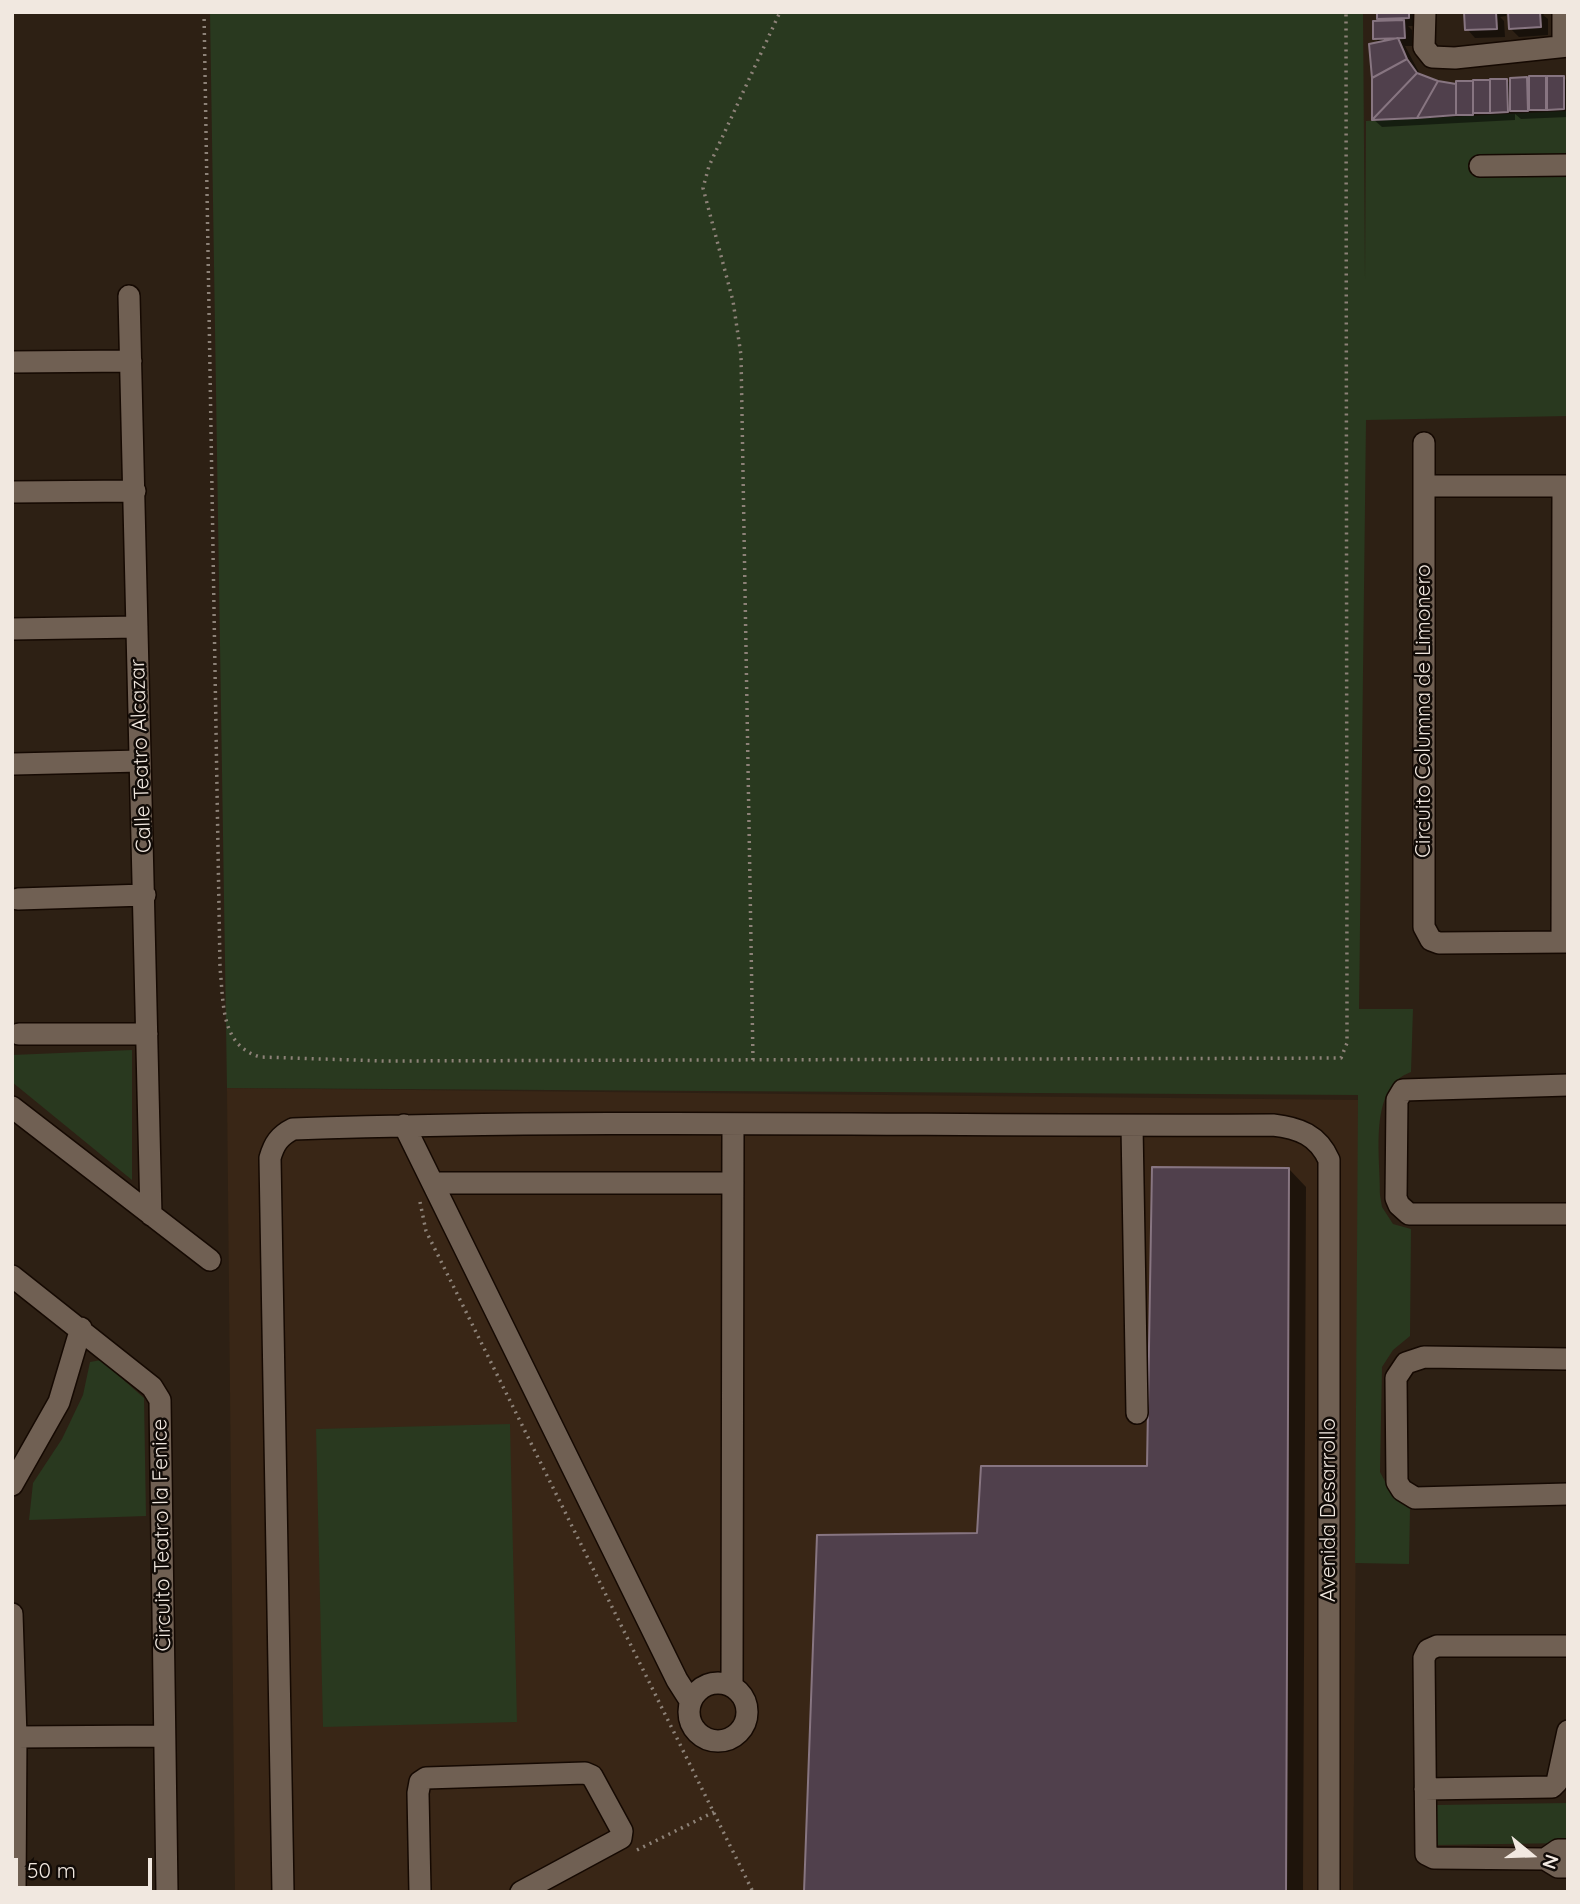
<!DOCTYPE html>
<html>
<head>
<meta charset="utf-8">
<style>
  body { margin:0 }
  #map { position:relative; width:1580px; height:1904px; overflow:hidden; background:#2d2014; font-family:Quicksand,sans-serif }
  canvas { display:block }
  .frame { position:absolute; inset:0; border:14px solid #f1e8e0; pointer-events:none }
  .north { position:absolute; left:1496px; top:1820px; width:70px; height:70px; -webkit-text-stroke:5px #110b07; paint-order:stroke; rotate:109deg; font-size:19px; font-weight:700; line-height:28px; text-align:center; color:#f1e8e0 }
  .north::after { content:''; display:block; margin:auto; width:24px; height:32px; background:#f1e8e0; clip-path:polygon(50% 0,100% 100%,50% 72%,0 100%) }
  .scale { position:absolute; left:14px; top:1858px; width:138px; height:32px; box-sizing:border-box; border:4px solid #f1e8e0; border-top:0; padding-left:9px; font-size:21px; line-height:24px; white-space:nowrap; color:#f1e8e0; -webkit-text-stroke:5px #110b07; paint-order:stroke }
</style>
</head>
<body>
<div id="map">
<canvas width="1580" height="1904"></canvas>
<div class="frame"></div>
<div class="north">N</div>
<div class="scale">50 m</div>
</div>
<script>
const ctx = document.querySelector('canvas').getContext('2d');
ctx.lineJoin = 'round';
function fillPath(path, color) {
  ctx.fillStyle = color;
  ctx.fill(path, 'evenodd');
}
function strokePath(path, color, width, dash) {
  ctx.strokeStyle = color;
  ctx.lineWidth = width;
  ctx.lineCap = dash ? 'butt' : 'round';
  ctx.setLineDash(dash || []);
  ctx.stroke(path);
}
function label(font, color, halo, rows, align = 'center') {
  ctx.font = font + ' Quicksand,sans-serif';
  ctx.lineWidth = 5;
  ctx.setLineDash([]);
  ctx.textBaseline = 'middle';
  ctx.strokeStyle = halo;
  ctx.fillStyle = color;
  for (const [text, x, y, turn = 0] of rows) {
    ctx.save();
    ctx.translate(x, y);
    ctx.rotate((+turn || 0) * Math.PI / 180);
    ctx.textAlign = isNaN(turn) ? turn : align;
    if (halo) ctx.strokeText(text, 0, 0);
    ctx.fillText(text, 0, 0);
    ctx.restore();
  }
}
fillPath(new Path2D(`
  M227 1088 1359 1100 1353 1892H235Z`), '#392616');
fillPath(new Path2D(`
  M210 12H1363L1365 280 1366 121 1568 111V416L1366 420 1359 1009H1413L1411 1072C1367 1088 1381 1158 1380 1195L1382 1207 1393 1224 1411 1229 1410 1336 1393 1350 1382 1367 1380 1472 1391 1493 1410 1508 1409 1564 1355 1563 1358 1095 227 1088Z
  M132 1050V1180L12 1082V1055Z
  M101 1360 144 1398 146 1516 29 1520 33 1483 62 1439 83 1395 90 1362Z
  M510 1424 517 1722 323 1727 316 1429Z
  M1568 1803V1843L1437 1845V1805Z`), '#29391f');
fillPath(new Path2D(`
  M1379 12H1416L1417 26H1408L1412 30 1413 46H1405L1421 76 1456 85 1507 80 1512 86V79L1545 78 1549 82 1564 78 1568 82V117L1521 119 1515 114V120L1382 127 1373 119 1380 44 1375 38 1383 22Z
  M1472 12H1506V16L1500 17 1504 21 1505 37 1475 38 1467 29Z
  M1510 12H1547L1543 15 1548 19V35L1519 37 1510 28Z
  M1289 1169 1306 1187 1303 1892H806L979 1535 1149 1468Z`), '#0007');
const building = new Path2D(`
  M1377 12H1409V18L1377 19Z
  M1464 12H1496L1497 29 1465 30Z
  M1508 12H1540L1541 27 1509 29Z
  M1404 20 1405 38 1373 39V21Z
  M1398 38 1407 59 1372 78 1369 44Z
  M1407 59 1417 73 1372 120V78Z
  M1417 73 1438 81 1417 118 1372 120Z
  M1529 76H1546V110H1529Z
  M1547 76H1564V109L1547 110Z
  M1527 77 1528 111H1510V78Z
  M1490 79H1507L1508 112 1490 113Z
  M1473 80H1490V113H1473Z
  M1438 81 1456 84V115L1417 118Z
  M1456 81H1473V115H1456Z
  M1152 1167 1289 1168 1286 1892H804L817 1535 977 1533 981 1466H1147Z`);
fillPath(building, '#50404c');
strokePath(building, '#877581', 2);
const minor = new Path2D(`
  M1425 12 1424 47 1432 57 1455 58 1568 46
  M1563 12V46
  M1480 166 1568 165
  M129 296 151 1215
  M12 362 131 361
  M1424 443V927L1431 940 1439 943 1568 942
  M1424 486H1568
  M12 492 135 491
  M12 629 137 627
  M14 764 140 761
  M18 899 145 895
  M1562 942 1563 486
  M19 1034H147
  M1568 1085 1403 1090 1397 1100 1396 1198 1399 1205 1409 1214H1568
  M12 1107 210 1260
  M404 1125 677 1680 691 1702
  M1132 1126 1137 1413
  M434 1183H733
  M12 1276 152 1387 160 1400 167 1892
  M1568 1359 1424 1357 1406 1363 1396 1378 1397 1482 1402 1490 1415 1498 1568 1494
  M12 1485 59 1402 81 1328
  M12 1614 16 1737 15 1892
  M1568 1646H1437L1428 1650 1424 1658 1426 1854 1434 1858 1545 1859 1558 1867H1568
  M689 1712a29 29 0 1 1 58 0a29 29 0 1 1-58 0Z
  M732 1686 733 1125
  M16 1737 164 1736
  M1425 1789 1552 1787 1557 1782 1568 1731
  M1545 1859 1558 1850H1568
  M283 1892 270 1158C274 1144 279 1136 293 1129 620 1118 947 1127 1273 1125 1299 1128 1318 1135 1329 1160V1892
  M420 1892 418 1793 420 1782 426 1778 585 1773 592 1776 622 1831 621 1838 521 1892`);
strokePath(minor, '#150902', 24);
strokePath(new Path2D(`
  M204 12 220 968C224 1004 220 1045 260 1057L384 1061 1341 1058 1347 1043 1346 12
  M753 1060 741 355 733 301 703 188 709 166 780 12
  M420 1202 426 1231 753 1892
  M637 1850 714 1812`), '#8d8278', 3.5, [2, 5]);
strokePath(minor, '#706053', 21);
label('21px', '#f1e8e0', '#110b07', [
  ["Circuito Columna de Limonero",1424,711,-90],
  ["Calle Teatro Alcazar",141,756,-92],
  ["Avenida Desarrollo",1329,1510,-90],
  ["Circuito Teatro la Fenice",162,1535,-91]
]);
</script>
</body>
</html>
